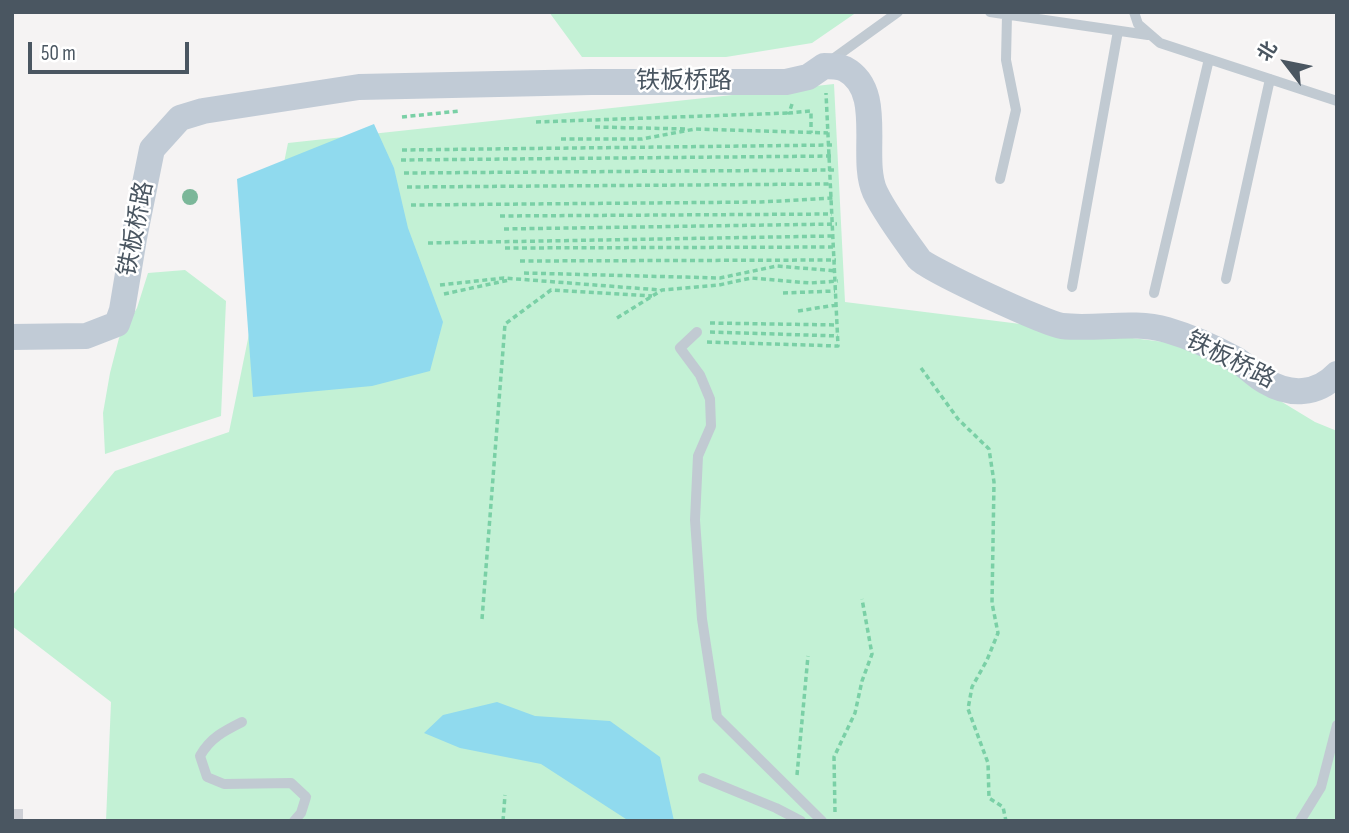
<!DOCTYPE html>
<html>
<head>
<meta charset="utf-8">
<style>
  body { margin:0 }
  #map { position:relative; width:1349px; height:833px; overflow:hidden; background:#f5f3f3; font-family:"Sofia Sans Condensed","Noto Sans SC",sans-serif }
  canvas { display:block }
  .frame { position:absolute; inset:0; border:14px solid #4a5661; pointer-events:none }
  .north { position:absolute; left:1251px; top:28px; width:70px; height:70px; -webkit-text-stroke:5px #fff; paint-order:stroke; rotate:302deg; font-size:19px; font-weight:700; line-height:28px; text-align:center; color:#4a5661 }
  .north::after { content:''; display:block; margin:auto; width:24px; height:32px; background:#4a5661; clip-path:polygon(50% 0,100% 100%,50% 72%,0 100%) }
  .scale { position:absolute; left:28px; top:42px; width:161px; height:32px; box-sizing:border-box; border:4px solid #4a5661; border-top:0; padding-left:9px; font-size:21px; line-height:24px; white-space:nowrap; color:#4a5661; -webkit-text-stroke:5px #fff; paint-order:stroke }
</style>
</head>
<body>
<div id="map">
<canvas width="1349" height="833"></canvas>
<div class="frame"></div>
<div class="north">北</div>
<div class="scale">50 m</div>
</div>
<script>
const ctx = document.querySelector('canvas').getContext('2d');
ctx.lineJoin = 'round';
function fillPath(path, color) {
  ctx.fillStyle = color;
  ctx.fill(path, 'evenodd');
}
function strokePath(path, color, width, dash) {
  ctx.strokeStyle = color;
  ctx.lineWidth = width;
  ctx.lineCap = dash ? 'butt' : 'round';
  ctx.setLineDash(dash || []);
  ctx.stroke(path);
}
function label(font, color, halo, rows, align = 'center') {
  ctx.font = font + ' "Sofia Sans Condensed","Noto Sans SC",sans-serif';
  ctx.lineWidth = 5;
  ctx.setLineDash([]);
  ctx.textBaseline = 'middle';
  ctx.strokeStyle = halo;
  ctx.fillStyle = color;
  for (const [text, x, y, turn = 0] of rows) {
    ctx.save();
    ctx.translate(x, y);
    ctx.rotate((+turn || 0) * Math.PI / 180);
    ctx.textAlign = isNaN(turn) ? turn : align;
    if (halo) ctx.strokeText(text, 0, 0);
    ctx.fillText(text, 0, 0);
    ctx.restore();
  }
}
fillPath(new Path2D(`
  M549 12H857L812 43 726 57H582Z
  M834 84 845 302 1188 345 1315 422 1337 431V821H106L111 702 12 626V596L115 471 229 432 288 143Z
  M185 270 226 301 221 416 105 454 103 413 110 373 119 338 137 308 148 273Z`), '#c3f1d5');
fillPath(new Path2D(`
  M374 124 394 168 408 228 443 322 430 371 372 386 253 397 237 179Z
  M497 702 535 716 610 721 660 757 674 821H629L541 764 460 748 424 733 443 715Z`), '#90daee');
fillPath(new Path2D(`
  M12 809H23V821H12Z`), '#cdcfd5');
strokePath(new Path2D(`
  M792 104 789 113 811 111V133
  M402 117 459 111
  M536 122 789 113
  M595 127 686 129
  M561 139H642L695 129 828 133
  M402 150 833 145
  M401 160 833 156
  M404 173 834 170
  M407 187 830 184
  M411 205 761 202 834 198
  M500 216 832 214
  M504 229 837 224
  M428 243 832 236
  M505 248 833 247
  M520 261 836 260
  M524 273 720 278 777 266 837 271
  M440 285 504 278 660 290
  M783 293 835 291
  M444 294 509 280
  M798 311 836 305
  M617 318 662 290 719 285 751 278 810 283 838 281
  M710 323 837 325
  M710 332 838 336
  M707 342 838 346 826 93
  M921 368 958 419 989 449 994 482 992 603 998 633 987 660 972 687 968 709 988 763 989 798 1003 807 1006 821
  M482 619 505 324 551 290 652 296
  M797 775 808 656
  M835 812 834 757 855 713 862 681 872 654 862 599
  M503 821 505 795`), '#7ad0a6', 3.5, [5, 3.5]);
strokePath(new Path2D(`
  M990 12 1148 35
  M1134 12 1138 24 1160 43 1337 101
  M830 61 898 12
  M1000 179 1016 110 1006 60 1007 15
  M1226 279 1270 79
  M1072 287 1118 31
  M1154 293 1209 59
  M697 332 680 348 700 375 710 399 711 426 698 456 695 520 702 619 717 717 822 821
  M242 722C224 731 210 738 200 756L207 777 224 784 291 783 306 797 301 813 294 821
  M703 778 776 808 801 821
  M1300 821 1321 787 1337 725`), '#c1cad2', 10);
strokePath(new Path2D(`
  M12 337 86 336 117 324 122 310 134 238 152 149 180 118 203 111 359 87 591 82H786L808 77 824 66C831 66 839 66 845 69 886 91 859 157 875 192 885 213 905 240 919 259 927 269 1046 324 1062 326 1098 330 1132 320 1167 330 1191 337 1213 347 1235 359 1246 365 1254 375 1265 381 1290 396 1317 395 1337 374`), '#c1cbd6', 26);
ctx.fillStyle = '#7bb799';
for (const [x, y] of [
  [190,197]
]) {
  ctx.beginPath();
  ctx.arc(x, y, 8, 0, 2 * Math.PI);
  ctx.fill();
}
label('24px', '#4a5661', '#fff', [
  ["铁板桥路",684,82],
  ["铁板桥路",137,229,-79],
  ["铁板桥路",1230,361,27]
]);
</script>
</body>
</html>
